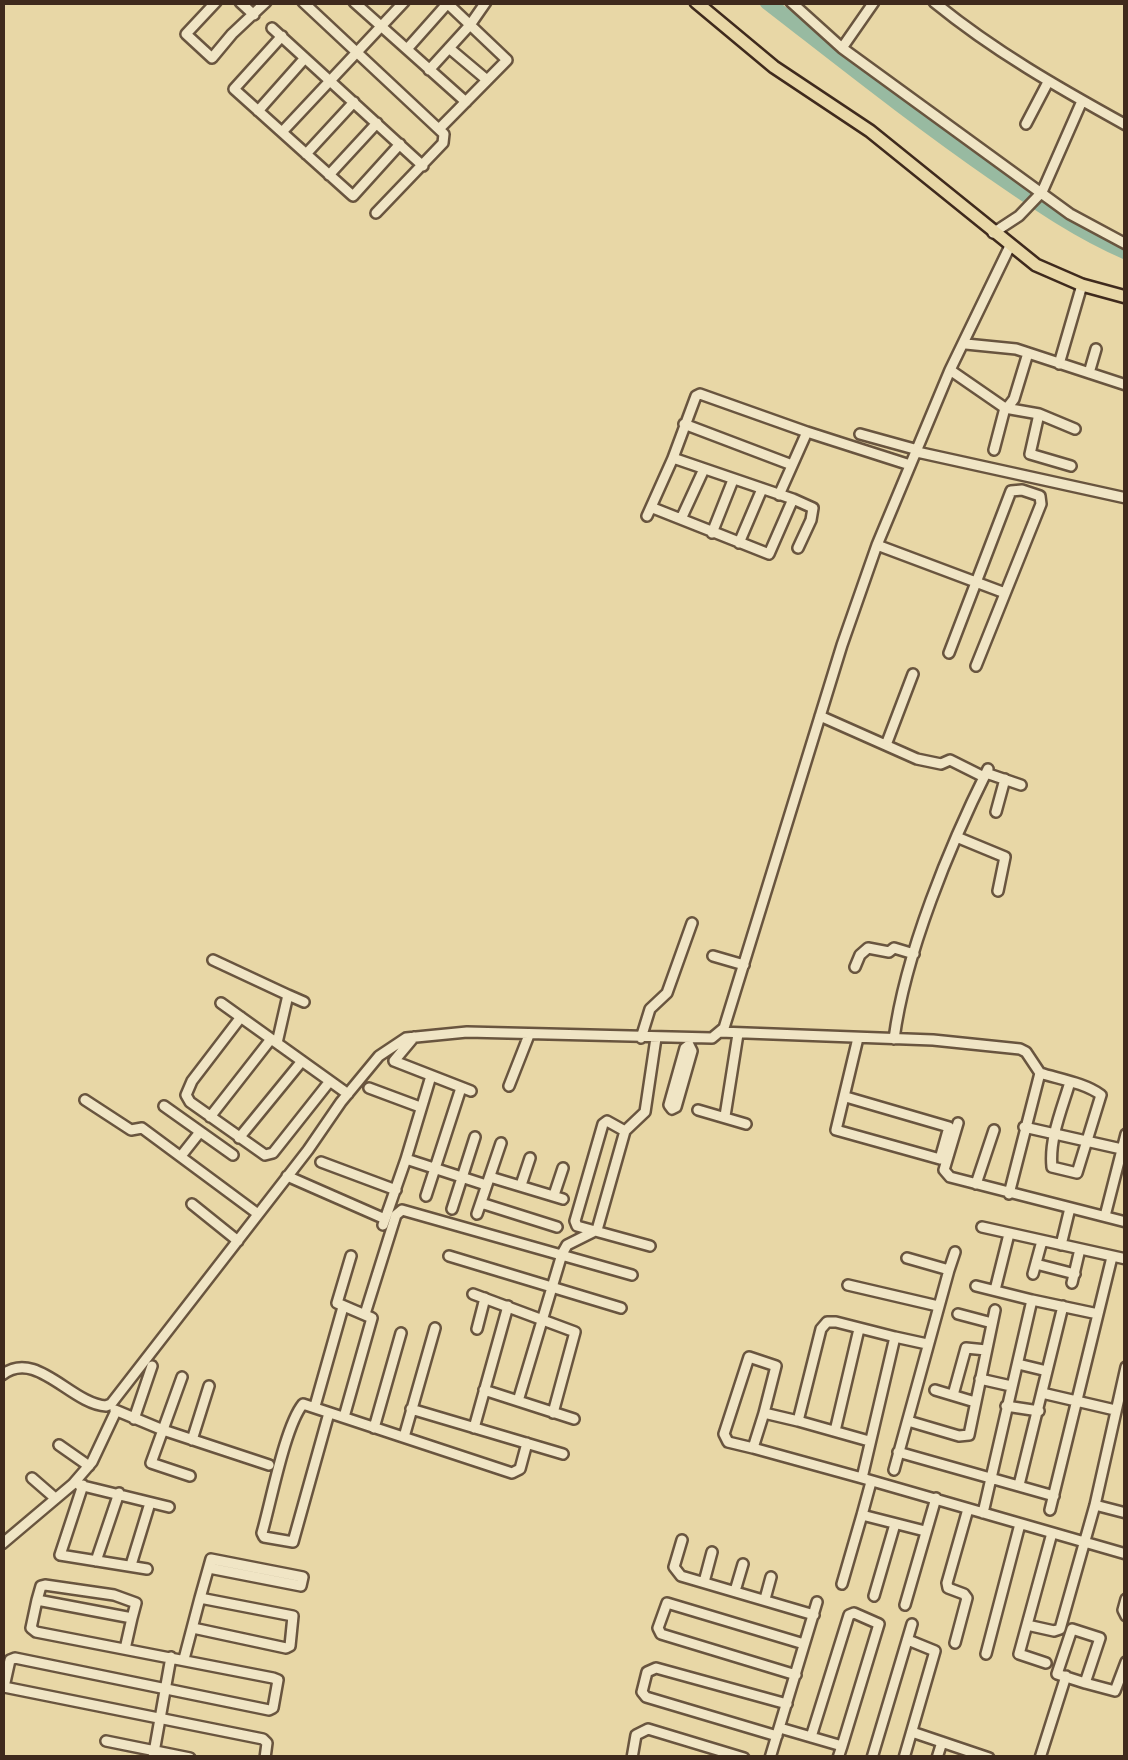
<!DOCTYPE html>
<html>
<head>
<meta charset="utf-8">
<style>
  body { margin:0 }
  #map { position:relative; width:1128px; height:1760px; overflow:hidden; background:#e8d7a6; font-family:"Old Standard TT",serif }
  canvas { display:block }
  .frame { position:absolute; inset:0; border:5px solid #3f2a1d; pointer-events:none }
</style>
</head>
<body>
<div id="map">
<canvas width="1128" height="1760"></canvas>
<div class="frame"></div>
</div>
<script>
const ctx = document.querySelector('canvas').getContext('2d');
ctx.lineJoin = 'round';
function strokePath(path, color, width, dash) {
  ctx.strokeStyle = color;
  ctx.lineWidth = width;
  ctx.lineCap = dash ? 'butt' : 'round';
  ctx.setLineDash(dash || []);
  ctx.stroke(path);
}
strokePath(new Path2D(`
  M767 2C842 60 916 119 994 173 1036 202 1079 232 1126 252`), '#98baa1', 15);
const minor = new Path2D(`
  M216 2 186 34 212 58 232 34 266 2
  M240 2 254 15
  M303 2 444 134 443 143 376 213
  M354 2 466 102
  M791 2 842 48 1070 214 1126 244
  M934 2C994 51 1059 88 1126 125
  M272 28 423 166
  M282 36 234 89 353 196 400 144
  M449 48 487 80
  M842 48 874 2
  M407 49 447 4
  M429 70 470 25 486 2
  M258 111 305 58
  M1026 124 1048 82
  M439 129 507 60 446 2
  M282 132 404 2
  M306 154 354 102
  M329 175 377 123
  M993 233 1019 216 1042 192 1082 101
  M966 344 1016 349 1126 385
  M1059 364 1082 285
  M950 370 1005 408 1039 414 1075 429
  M1089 373 1096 349
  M1007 408 1014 399 1028 353
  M1039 414 1030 454 1071 466
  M684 424 792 465
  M860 434 918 450
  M994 450 1005 408
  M917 452 1126 498
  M779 495 807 432 910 465
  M793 499 813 508 811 520 798 548
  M653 508 769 554 793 499 673 458 696 396 700 394 807 432
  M647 516 673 458
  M681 519 704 469
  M712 533 733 480
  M739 543 762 489
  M877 545 1005 593
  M949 653 1011 491 1022 490 1040 496 1041 504 976 666
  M820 716 917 759 941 764 950 760 984 777
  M886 745 913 674
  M986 773 1021 785
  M996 812 1005 779
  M959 838 1005 857 998 891
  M713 956 744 965
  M213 960 288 995 277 1043
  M855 967 860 955 868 948 889 952 894 948 914 954
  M288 995 304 1002
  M221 1003 348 1094
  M241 1017 192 1081 186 1095 190 1102 265 1155 273 1153 330 1081
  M720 1032 933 1040 1020 1049 1026 1052 1040 1073C1059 1079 1085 1083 1101 1095L1077 1173 1052 1167C1049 1139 1062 1109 1070 1082
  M414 1037 394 1061 471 1091
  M641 1038 650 1009 667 993 692 923
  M894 1039C905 954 950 845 988 769
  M689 1045 692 1051 676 1107 672 1109 669 1105 685 1048Z
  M509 1086 529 1035
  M369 1088 420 1107
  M846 1097 949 1127 940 1159 836 1130 858 1038
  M85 1100 131 1130 142 1128 258 1214
  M164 1106 233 1155
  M698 1110 746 1124
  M725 1116 738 1034
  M210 1117 271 1039
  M958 1123 944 1170 950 1177 1126 1222
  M1024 1127 1126 1150
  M625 1131 607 1121 603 1124 575 1221 577 1226 650 1246
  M239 1138 302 1061
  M181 1156 200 1132
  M406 1159 431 1076
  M321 1162 396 1190
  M287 1176 385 1219
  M490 1177 563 1199
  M976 1184 994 1130
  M521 1185 530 1158
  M1009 1194 1040 1073
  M554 1195 563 1168
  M426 1196 461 1088
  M481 1203 557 1227
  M192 1204 238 1241
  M452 1209 475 1137
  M477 1214 501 1143
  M1105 1216 1126 1134
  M383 1225 406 1159 486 1185
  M982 1227 1126 1259
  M1061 1245 1070 1208
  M449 1256 621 1308
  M907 1258 949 1270 955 1252
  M1036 1264 1075 1274
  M1033 1274 1042 1241
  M1072 1283 1080 1249
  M848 1285 938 1306
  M976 1286 1032 1300
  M995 1290 1009 1234
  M473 1294 575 1332 553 1413
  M365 1314 396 1215 402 1210 632 1275
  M958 1314 992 1323
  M477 1329 485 1298
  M927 1344 895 1337 862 1478 1126 1554
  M1018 1364 1047 1371
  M2 1375C36 1348 71 1404 106 1406L111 1404 308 1150 341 1102 379 1056 406 1038 467 1032 712 1038 724 1028 842 645 877 545 950 370 1010 246
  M182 1377 151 1463 190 1476
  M980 1379 1011 1386
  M484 1390 574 1419
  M935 1390 975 1402
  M1042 1393 1115 1410
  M953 1395 966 1348 986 1350
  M518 1401 562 1254 567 1245 597 1230 625 1131 645 1112 656 1038
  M315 1406 343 1307
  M1006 1406 1039 1411
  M411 1409 563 1454
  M115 1410 163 1430 269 1465
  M329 1413 293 1542 264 1537 262 1533C271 1502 285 1426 303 1404L512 1473 520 1469 527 1443
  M344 1417 372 1318 337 1303 351 1256
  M134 1419 152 1366
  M798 1421 764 1413 753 1448 862 1478
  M908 1421 959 1436 969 1435 995 1310
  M374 1428 401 1333
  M474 1428 508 1306
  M835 1431 859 1329
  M404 1437 435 1328
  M192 1440 209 1386
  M869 1441 798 1421 821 1329 827 1322H836L895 1337
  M59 1445 89 1466
  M753 1448 728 1442 724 1434 749 1357 776 1366 764 1413
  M898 1452 1054 1496
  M894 1470 949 1270
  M32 1478 55 1498
  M79 1485 169 1507
  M83 1485 60 1555 147 1569
  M1019 1485 1063 1306
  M1095 1505 1126 1513
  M1050 1510 1112 1257
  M983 1513 1032 1300 1098 1314
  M862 1515 871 1482
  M682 1540 674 1567 681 1576 814 1615
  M2 1544 73 1484 92 1462 116 1411
  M96 1561 119 1493
  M131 1565 150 1503
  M209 1568 301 1586
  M704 1582 712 1552
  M842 1584 862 1515 925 1531
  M735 1591 743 1564
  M874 1596 895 1524
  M200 1598 211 1559 303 1577 301 1586
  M765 1599 771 1577
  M1126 1599 1123 1610 1126 1616
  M37 1600 41 1586 45 1585 114 1595 136 1603 132 1618
  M905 1605 936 1498
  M1027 1625 1054 1631 1060 1629 1095 1505 1126 1367
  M1072 1629 1100 1638 1085 1683 1057 1674Z
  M955 1643 967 1598 964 1594 948 1588 947 1583 968 1509
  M125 1649 132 1618 37 1600 31 1628 36 1632 273 1678 278 1680 273 1708 269 1710 15 1658 10 1660 4 1687 263 1739 267 1743 265 1758
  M986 1654 1020 1524
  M184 1659 200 1598 293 1616 290 1646 286 1648 193 1628
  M1046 1663 1019 1654 1052 1533
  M796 1675 661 1634 658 1628 667 1603 804 1644
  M1085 1683 1115 1691 1126 1662
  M780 1728 842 1746 838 1758
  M912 1732 989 1758
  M777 1736 646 1697 642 1692 647 1672 656 1668 787 1704
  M811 1737 849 1615 854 1613 879 1624 842 1746
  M106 1741 190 1758
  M153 1758 171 1657
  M632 1758 636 1735 648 1729 744 1758
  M770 1758 817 1602
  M872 1758 912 1624
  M904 1758 935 1651 908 1640
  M937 1758 942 1742
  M1040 1758 1066 1676`);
const major = new Path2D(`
  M696 2 774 67 870 131 1036 265 1082 285 1126 297`);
strokePath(minor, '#69553f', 14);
strokePath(major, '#3f2a1d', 16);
strokePath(minor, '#f0e5c5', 9);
strokePath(major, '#e8d7a6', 11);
</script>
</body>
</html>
